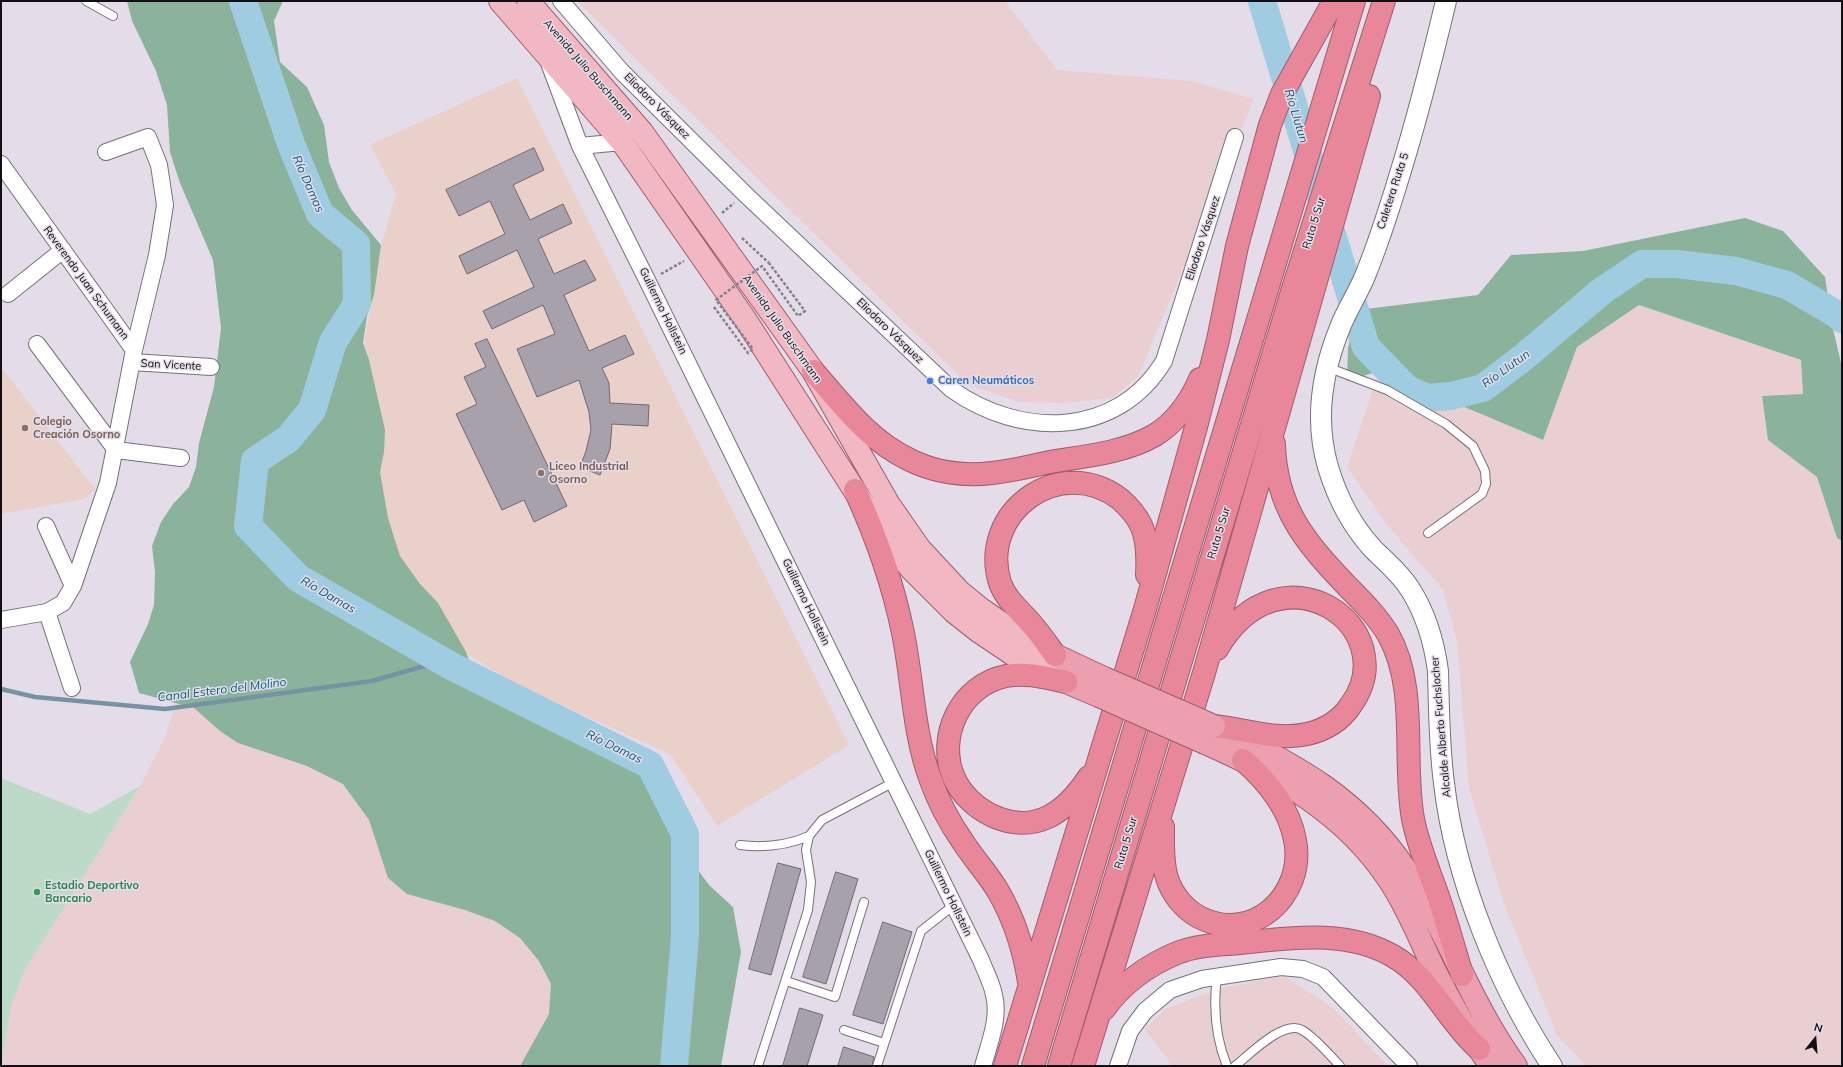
<!DOCTYPE html>
<html>
<head>
<meta charset="utf-8">
<style>
  body { margin:0 }
  #map { position:relative; width:1843px; height:1067px; overflow:hidden; background:#e4dde9; font-family:Mulish,sans-serif }
  canvas { display:block }
  .frame { position:absolute; inset:0; border:2px solid #110f13; pointer-events:none }
  .north { position:absolute; left:1795px; top:1019px; width:40px; height:40px; -webkit-text-stroke:3px #e4dde9; paint-order:stroke; rotate:17deg; font-size:11px; font-weight:700; line-height:16px; text-align:center; color:#110f13 }
  .north::after { content:''; display:block; margin:auto; width:14px; height:18px; background:#110f13; clip-path:polygon(50% 0,100% 100%,50% 72%,0 100%) }
</style>
</head>
<body>
<div id="map">
<canvas width="1843" height="1067"></canvas>
<div class="frame"></div>
<div class="north">N</div>
</div>
<script>
const ctx = document.querySelector('canvas').getContext('2d');
ctx.lineJoin = 'round';
function fillPath(path, color) {
  ctx.fillStyle = color;
  ctx.fill(path, 'evenodd');
}
function strokePath(path, color, width, dash) {
  ctx.strokeStyle = color;
  ctx.lineWidth = width;
  ctx.lineCap = dash ? 'butt' : 'round';
  ctx.setLineDash(dash || []);
  ctx.stroke(path);
}
function label(font, color, halo, rows, align = 'center') {
  ctx.font = font + ' Mulish,sans-serif';
  ctx.lineWidth = 3;
  ctx.setLineDash([]);
  ctx.textBaseline = 'middle';
  ctx.strokeStyle = halo;
  ctx.fillStyle = color;
  for (const [text, x, y, turn = 0] of rows) {
    ctx.save();
    ctx.translate(x, y);
    ctx.rotate((+turn || 0) * Math.PI / 180);
    ctx.textAlign = isNaN(turn) ? turn : align;
    if (halo) ctx.strokeText(text, 0, 0);
    ctx.fillText(text, 0, 0);
    ctx.restore();
  }
}
fillPath(new Path2D(`
  M577 1H1005L1057 70 1192 81 1254 99 1138 377 1112 398 1063 403 1019 402 967 384Z
  M1639 305 1801 360 1803 394 1762 397 1768 440 1817 477 1837 538 1842 541V1066H1587L1557 1035 1504 904 1469 789 1457 642 1443 590 1387 525 1347 467 1379 371 1543 440 1577 347Z
  M220 559 641 1066H1L12 1003 25 970 140 786 165 737Z
  M1284 976 1331 1006 1388 1066H1172L1145 1029 1165 1009 1220 988Z`), '#e9cfd2');
fillPath(new Path2D(`
  M517 78 849 745 717 826 671 755 514 683 449 643 382 545 355 402 378 258 396 193 370 145Z
  M1 367 95 489 85 499 1 514Z`), '#e9d0c8');
fillPath(new Path2D(`
  M1 778 90 814 140 786 25 970 12 1003 1 1066Z`), '#bddac8');
fillPath(new Path2D(`
  M127 1H283L274 21 280 62 307 87 324 125 329 162 339 188 352 210 381 245 374 295 367 316 363 343 369 360 385 430 384 452 380 472 388 518 400 556 420 584 438 603 465 650 474 672 485 686 533 712 567 722 590 734 615 752 650 784 670 808 686 834 695 866 709 885 733 907 741 952 721 1066H520L549 1014 551 984 539 961 520 938 495 921 465 910 407 894 388 878 369 820 343 784 307 766 238 743 220 731 194 708 139 693 130 662 148 624 154 605 155 572 152 546 161 522 173 504 189 487 196 467 199 443 214 387 221 328 213 260 180 183 170 152 167 105 156 71 132 21Z
  M1745 218 1783 231 1825 277 1833 329 1842 367V541L1837 538 1817 477 1768 440 1762 396 1803 394 1801 360 1639 305 1577 347 1543 440 1379 371 1347 381 1348 348 1358 310 1478 295 1511 255 1583 251Z`), '#8bb39b');
strokePath(new Path2D(`
  M1 689 35 697 165 709 372 681 442 661`), '#7593a3', 4.5);
strokePath(new Path2D(`
  M243 1 291 144 320 214 356 244 357 304 333 342 312 410 288 439 255 461 248 526 298 578 453 667 650 765 685 834V937L674 1066
  M1262 1 1366 347 1407 389 1428 398 1451 396 1483 388 1520 360 1602 291 1642 264H1677L1736 271 1787 285 1838 315 1842 319`), '#a0cce1', 28);
const building = new Path2D(`
  M534 148 544 170 513 185 530 220 563 204 572 223 538 239 554 274 585 260 596 280 564 295 589 351 625 335 634 354 602 368 609 383 610 403 649 405 648 426 612 424 610 449 600 475 580 467 586 451 591 430 589 412 579 380 537 397 517 349 555 334 543 305 492 329 483 311 534 287 517 250 467 274 459 256 505 234 490 201 459 216 446 190Z
  M487 339 567 506 534 522 524 500 502 510 456 414 477 404 464 377 486 367 475 344Z
  M778 863 801 869 771 975 749 969Z
  M836 872 858 879 826 984 803 977Z
  M883 922 912 932 883 1024 853 1015Z
  M800 1008 823 1015 807 1066H783Z
  M844 1047 874 1057 872 1066H838Z`);
fillPath(building, '#a7a1ac');
strokePath(building, '#6f6973', 1);
const service = new Path2D(`
  M86 1 113 16
  M1327 367 1387 390 1446 424 1473 446 1485 471 1486 484 1482 494 1428 533
  M740 845C765 848 786 846 809 836
  M1217 976C1213 1008 1215 1037 1227 1066
  M786 981 835 997 864 902
  M844 1030 884 1043
  M758 1066 808 910 811 882 806 850 809 836 822 820 894 782
  M877 1066 921 931 954 905
  M1235 1066C1249 1055 1284 1019 1302 1030 1313 1036 1331 1056 1340 1066`);
const minor = new Path2D(`
  M561 1 622 72 745 194 951 389C1019 438 1117 439 1164 361L1235 137
  M549 63 580 146 648 282 981 960C985 971 992 983 994 995 1000 1018 989 1044 983 1066
  M580 146 622 142
  M1 164 134 350
  M8 294 63 250
  M37 344 116 450 181 458
  M132 362 211 367
  M46 526 73 586
  M47 612 72 688
  M1 620 47 612 63 603 73 586 108 483 134 350 157 255 165 205 159 165 148 137 106 152
  M1118 1066 1130 1031 1145 1011 1170 990 1202 979 1281 967 1303 969 1323 977 1409 1066`);
const tertiary = new Path2D(`
  M1446 1C1432 60 1417 119 1399 177 1389 210 1378 244 1365 276 1358 293 1348 308 1341 325 1322 371 1314 419 1328 467 1337 497 1352 526 1373 549 1386 562 1400 573 1410 589 1426 614 1434 641 1438 671 1439 708 1439 746 1444 783 1455 879 1499 986 1552 1066`);
const primary = new Path2D(`
  M500 1 622 142 745 319 874 521 911 569 954 612 978 631 1027 664 1054 676
  M528 1 642 132 813 371 888 503 920 549 959 591 981 609 1029 642 1055 655`);
const trunk = new Path2D(`
  M1055 655 1104 678
  M1066 682 1099 696
  M1223 730C1297 765 1360 800 1406 870 1448 932 1471 1005 1516 1066
  M1205 743C1276 774 1346 814 1389 880 1408 908 1420 940 1434 969 1451 1003 1469 1036 1491 1066`);
const motorway = new Path2D(`
  M813 371C843 405 869 441 910 460 932 471 957 475 981 474 1004 473 1027 467 1050 462 1085 456 1124 453 1155 435 1176 422 1190 402 1200 379
  M1274 444C1276 508 1305 542 1347 586 1362 601 1377 616 1388 634 1419 689 1402 758 1413 819 1418 845 1429 871 1438 896 1447 922 1454 948 1462 975
  M855 490C876 536 893 583 903 633 913 682 913 731 930 778 938 801 949 822 963 842 974 859 988 874 998 891 1015 920 1024 950 1029 982
  M1055 655C1047 644 1039 632 1029 621 1018 609 1006 599 1000 583 978 512 1060 453 1120 499 1128 506 1136 515 1141 525 1148 540 1148 558 1147 575
  M1066 682C1047 678 1026 672 1006 676 961 685 936 736 954 778 969 811 1013 834 1048 817 1065 809 1079 792 1089 777
  M1214 726C1245 729 1277 741 1307 734 1325 730 1341 720 1351 705 1406 628 1281 539 1217 649
  M1163 827C1163 844 1162 862 1167 878 1172 894 1184 909 1199 917 1252 945 1306 895 1295 840 1289 807 1267 781 1243 760
  M1104 1009C1122 984 1148 965 1177 953 1197 945 1219 945 1240 943 1291 938 1346 929 1393 956 1431 978 1447 1021 1479 1049
  M1005 1066 1145 609 1196 427 1218 340 1237 246 1270 125 1282 94 1334 1
  M1033 1066 1354 1
  M1059 1066 1292 292 1384 1
  M1083 1066 1204 673 1369 96`);
strokePath(service, '#76717b', 10);
strokePath(minor, '#76717b', 18);
strokePath(tertiary, '#76717b', 22);
strokePath(primary, '#9d5d6b', 24);
strokePath(trunk, '#9d5d6b', 24);
strokePath(motorway, '#9d5d6b', 24);
strokePath(new Path2D(`
  M722 213 734 203
  M742 238 769 263
  M661 274 684 261`), '#848088', 2.5, [3, 2]);
strokePath(service, '#fff', 8);
strokePath(minor, '#fff', 16);
strokePath(tertiary, '#fff', 20);
strokePath(primary, '#f1b7c2', 22);
strokePath(trunk, '#ec9fae', 22);
strokePath(motorway, '#e8879a', 22);
const trunkBridge = new Path2D(`
  M1104 678 1214 726
  M1099 696 1205 743`);
strokePath(trunkBridge, '#9d5d6b', 24, []);
strokePath(new Path2D(`
  M714 307 748 353 753 349 716 300 762 266 798 316 805 311 769 263`), '#848088', 2.5, [3, 2]);
strokePath(trunkBridge, '#ec9fae', 22);
for (const [x, y, r, color] of [
  [930,381,4,"#3f7fe0"],
  [25,428,4,"#8d6e63"],
  [541,473,4,"#8d6e63"],
  [37,892,4,"#2e9e5b"]
]) {
  const dot = new Path2D();
  dot.arc(x, y, r, 0, 2 * Math.PI);
  ctx.fillStyle = color;
  ctx.fill(dot);
  strokePath(dot, '#e4dde9', 1.5);
}
label('11px', '#110f13', '#e4dde9', [
  ["Avenida Julio Buschmann",588,70,49],
  ["Eliodoro Vásquez",657,106,45],
  ["Caletera Ruta 5",1393,191,-72],
  ["Ruta 5 Sur",1314,223,-73],
  ["Eliodoro Vásquez",1203,238,-72],
  ["Reverendo Juan Schumann",86,283,54],
  ["Guillermo Hollstein",663,311,64],
  ["Avenida Julio Buschmann",782,329,55],
  ["Eliodoro Vásquez",890,331,44],
  ["San Vicente",171,365,3],
  ["Ruta 5 Sur",1219,533,-73],
  ["Guillermo Hollstein",806,602,64],
  ["Alcalde Alberto Fuchslocher",1441,727,-95],
  ["Ruta 5 Sur",1126,843,-73],
  ["Guillermo Hollstein",948,893,64]
]);
label('bold 11px', '#366cbe', '#e4dde9', [
  ["Caren Neumáticos",938,381]
], 'left');
label('bold 11px', '#785e54', '#e4dde9', [
  ["Colegio",33,422],
  ["Creación Osorno",33,435],
  ["Liceo Industrial",549,467],
  ["Osorno",549,480]
], 'left');
label('bold 11px', '#27864d', '#e4dde9', [
  ["Estadio Deportivo",45,886],
  ["Bancario",45,899]
], 'left');
label('italic 12px', '#0a5d7b', '#e4dde9', [
  ["Río Llutun",1296,116,73],
  ["Río Damas",308,184,66],
  ["Río Llutun",1506,369,-36],
  ["Río Damas",328,595,30],
  ["Canal Estero del Molino",222,690,-7],
  ["Río Damas",614,747,26]
]);
</script>
</body>
</html>
